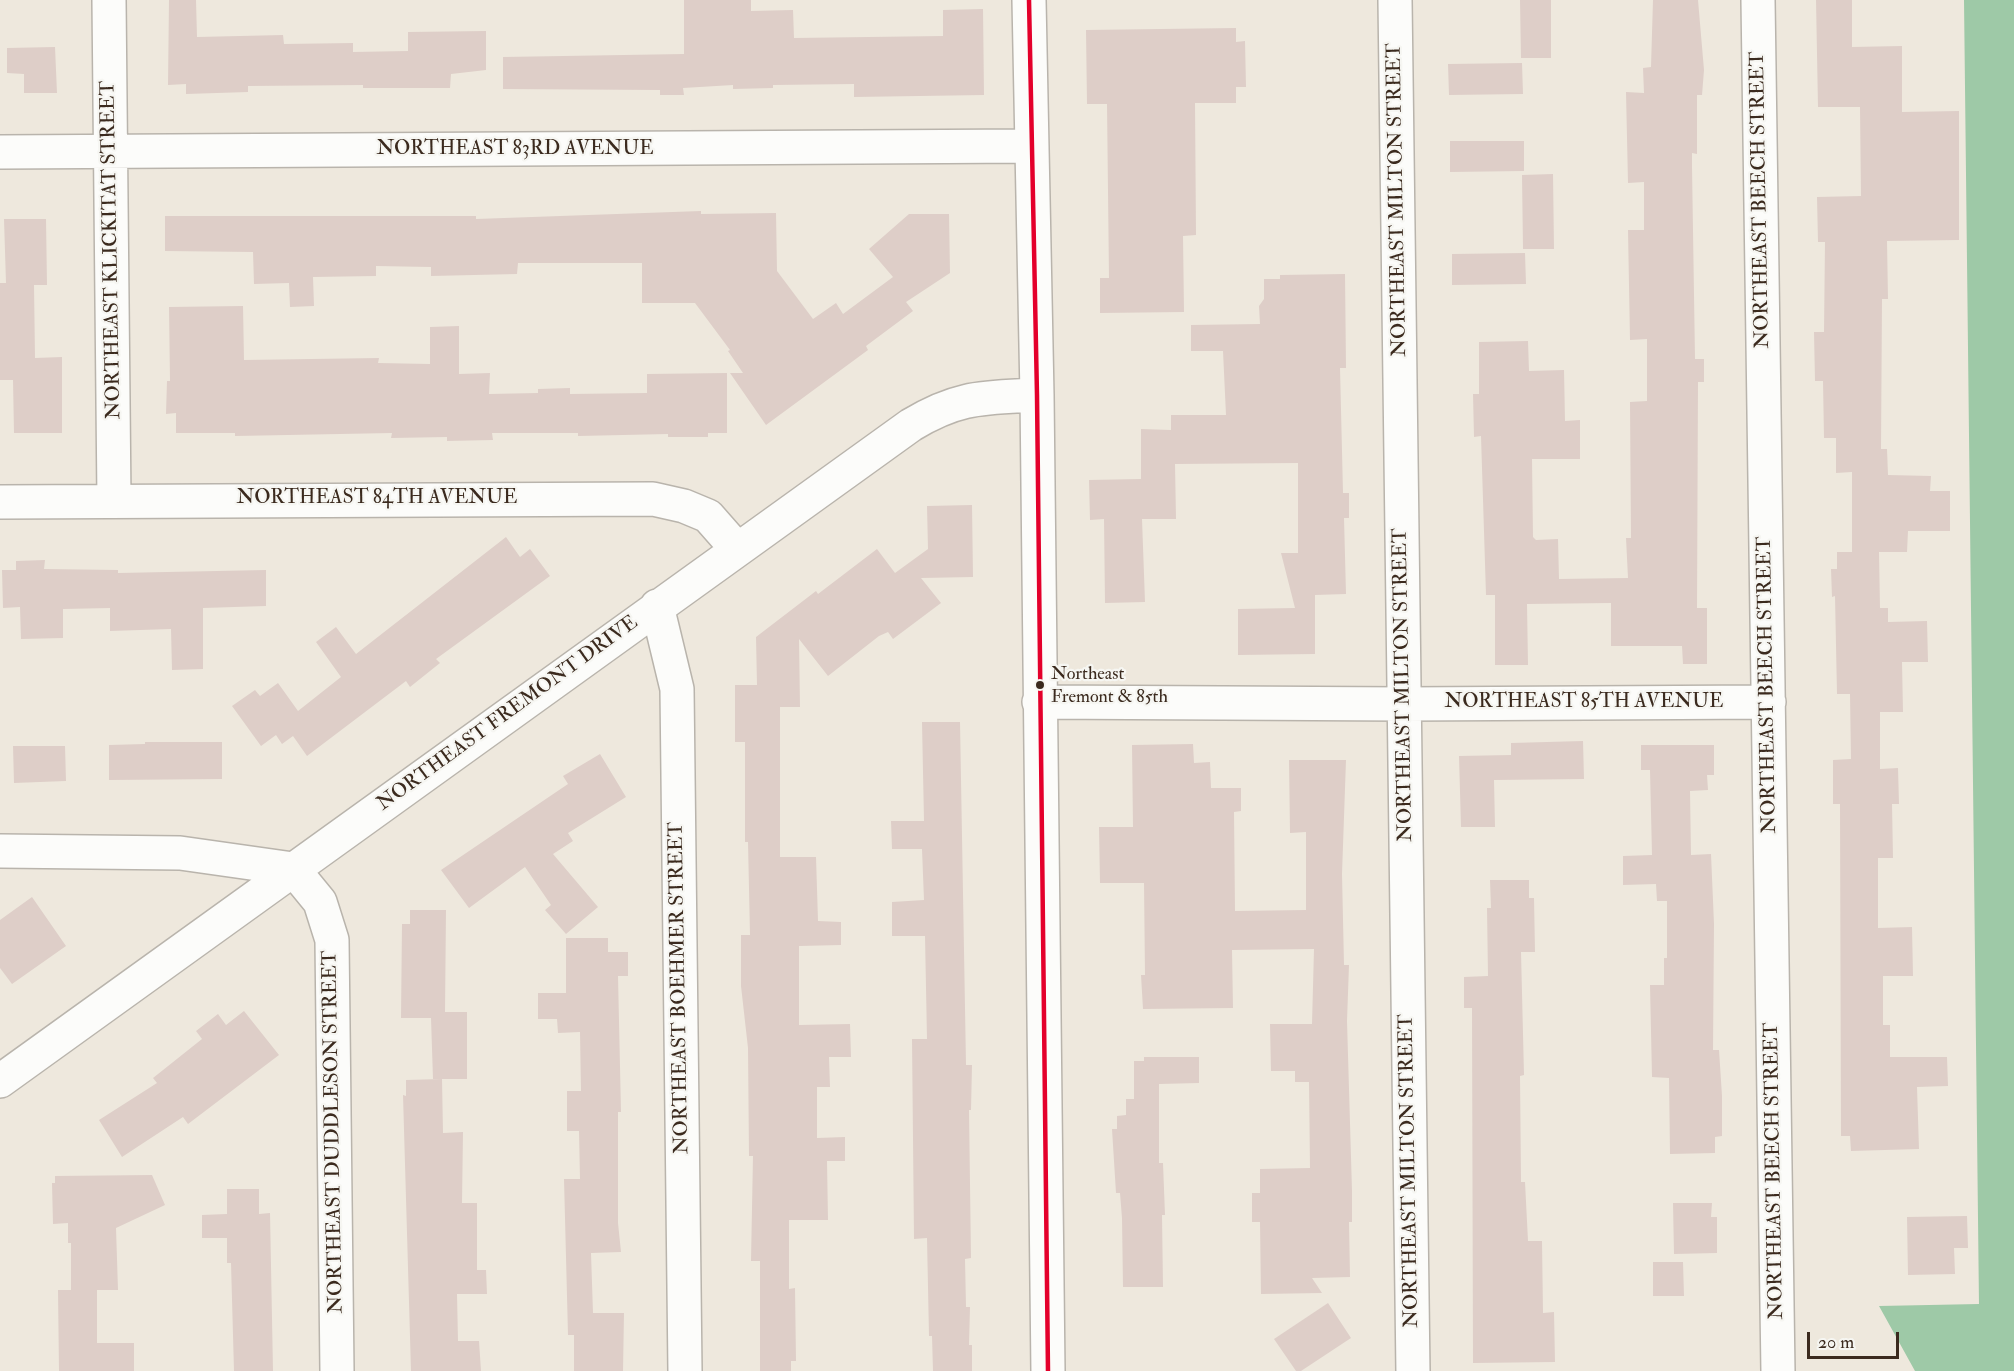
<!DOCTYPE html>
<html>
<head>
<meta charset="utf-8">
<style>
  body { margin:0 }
  #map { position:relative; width:2014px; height:1371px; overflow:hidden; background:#eee8dd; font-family:"IM FELL Double Pica",serif }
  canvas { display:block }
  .scale { position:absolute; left:1807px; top:1332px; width:92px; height:27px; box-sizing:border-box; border:3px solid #3b2a1e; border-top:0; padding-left:8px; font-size:18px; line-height:21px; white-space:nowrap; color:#3b2a1e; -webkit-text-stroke:4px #f6f6f2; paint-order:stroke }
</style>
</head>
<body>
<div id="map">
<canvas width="2014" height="1371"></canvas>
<div class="scale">20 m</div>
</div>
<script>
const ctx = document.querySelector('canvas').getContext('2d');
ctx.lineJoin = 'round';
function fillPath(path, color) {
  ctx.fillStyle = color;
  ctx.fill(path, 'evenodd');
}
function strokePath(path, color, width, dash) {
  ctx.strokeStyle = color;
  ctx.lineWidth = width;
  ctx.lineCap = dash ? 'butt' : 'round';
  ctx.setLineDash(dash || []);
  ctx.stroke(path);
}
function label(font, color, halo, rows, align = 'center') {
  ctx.font = font + ' "IM FELL Double Pica",serif';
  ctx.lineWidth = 4.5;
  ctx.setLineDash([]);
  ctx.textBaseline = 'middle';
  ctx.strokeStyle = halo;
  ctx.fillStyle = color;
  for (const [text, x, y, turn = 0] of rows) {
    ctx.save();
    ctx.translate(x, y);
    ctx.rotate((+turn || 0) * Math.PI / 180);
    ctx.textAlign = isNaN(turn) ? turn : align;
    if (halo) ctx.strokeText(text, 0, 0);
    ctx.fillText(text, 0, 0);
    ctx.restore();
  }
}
fillPath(new Path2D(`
  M1964 0H2014V1371H1915L1879 1306 1979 1304Z`), '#9ec9a7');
fillPath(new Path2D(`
  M169 0H196L197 37 283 35 284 44 353 43V52L408 51V32L486 31V70L451 74 450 88H363V85L248 86V92L186 94V84L168 85Z
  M684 0H751V11L793 10 794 38 943 36V10L983 9 984 95 854 97V84L773 85V88L733 89V85L683 88 684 95H660V90L503 89V57L684 54Z
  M1520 0H1551V58H1521Z
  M1653 0H1698L1704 70 1702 95H1697V154L1692 153V167L1695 359H1704V382H1698L1697 608H1707V664H1683L1682 646H1611V603L1527 604 1528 665H1495V595H1486L1481 436 1474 437 1473 394H1479V342L1528 341 1529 371 1564 370 1565 421 1580 420V459H1532L1533 537 1536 540 1558 539 1559 579 1628 578 1626 538H1631L1630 402 1647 401V339L1630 340 1628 230H1644V182L1628 183 1626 92 1644 93 1643 68 1651 67Z
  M1816 0H1852V47L1902 46V112L1959 111V240L1887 241 1888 299H1882L1881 449H1887L1888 475 1931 476 1930 491H1950V531H1908L1907 552H1879L1880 608H1888V622L1927 621 1928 662H1902L1903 712H1880V769L1898 768 1899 804H1892L1893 858H1878V928L1912 927 1913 976H1883V1025H1890V1057H1947L1948 1086 1917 1087 1919 1149 1851 1151 1850 1136H1841L1840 804H1833V760L1851 759 1850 694H1837L1835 596 1832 597 1831 569H1837V552H1852V472L1836 473V438H1824L1823 381H1815L1814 332H1824L1825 242H1818L1817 197 1861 196 1860 107H1818Z
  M1236 28V42L1245 41 1246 87H1236V103H1195L1196 235 1183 236 1184 312 1100 313V278H1109L1107 104H1087L1086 30Z
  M55 47 57 93H24V74L7 73V48Z
  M1522 63 1523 94 1449 95 1448 64Z
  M1450 141H1524V171L1450 172Z
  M1553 174 1554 249H1523L1522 175Z
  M701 211V214L776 213 777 271 813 319 836 303 843 314 893 277 869 249 909 214H949L950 273 906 302 913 311 866 346 868 350 766 425 730 373H743L728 351 730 350 695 303H642V263H518L517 274 431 276V267L376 266V276L313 277 314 306 290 307 289 283 254 284 253 252 165 251V216H476V219Z
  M4 219H46L47 285H34L35 358 62 357V433H14L13 380H0V283H6Z
  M1525 253 1526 284 1452 285V254Z
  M1345 274 1346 368H1340L1343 493H1349V518H1344L1346 594 1315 595V654L1238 655V609L1295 608 1281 553H1298V463L1175 464 1176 519H1142L1145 602 1105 603 1104 519 1090 520 1089 480 1141 479V429L1171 430V415H1226L1223 351H1191V325L1260 324 1259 306 1264 299V279H1280V275Z
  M243 306 244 360 379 358 378 363 430 364V327L459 326V374L490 373 489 394 538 393V389L570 388V394L647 393V374L727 373V433H708V437H668V434L578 436V433H492L493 440 447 441V437L391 438 392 433 235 436V433H176V413L166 414 167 381H170L169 307Z
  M972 505 973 577 921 578 941 603 893 639 888 632 879 636 828 676 799 639 800 707H780V857H816L818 921 841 922V945L799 946V1025L850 1024 851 1057H829L830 1087H817V1138L845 1137V1161H827L828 1220H789V1289L795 1288 796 1361H791V1371H760V1261H751L753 1156H749L748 1048 741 986V935H750L748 842H745V742H735V685H757L756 637 816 591 818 594 877 549 895 573 928 549 927 506Z
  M506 537 520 557 530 549 550 576 436 659 440 663 410 687 406 681 307 756 293 736 282 744 276 735 261 746 232 706 255 690 260 696 278 683 298 711 341 677 316 642 336 627 356 654Z
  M45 560 44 569 118 570V573L266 570V606L203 608V669L172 670 171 629 110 631V608L63 609V638L21 639 20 607 3 608 2 570H16V561Z
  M922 722H960L966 1065H972L971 1110H969L971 1258 965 1259 966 1307H970L969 1345H972V1371H933L932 1336H929L927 1238 914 1239 912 1039H927L925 936H892V902L924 900 922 849H892L891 821H924Z
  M1583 741 1584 779 1494 780 1495 827H1461L1459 756 1511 755V743Z
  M145 742H222V779L109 780V745L145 744Z
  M1193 744 1194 763 1210 762 1211 788H1241V811L1234 812 1235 911 1306 910V832L1290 833 1289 760H1346L1342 874 1344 965H1349L1347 1021 1352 1191V1222H1349L1350 1277 1312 1278 1322 1293 1261 1294 1260 1222H1252V1193H1260V1169L1310 1168 1309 1082H1295V1071H1271L1270 1024H1312L1314 949 1232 950 1233 1008 1143 1009 1141 975H1145L1144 883H1100L1099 827H1133L1132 745Z
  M1641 745H1714V775H1707L1708 790 1690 791 1691 855 1711 854 1714 924 1713 1050H1719L1722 1096V1136L1715 1137V1153L1670 1154 1669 1078 1652 1077 1650 985H1664V958H1667V901H1657L1656 884 1623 885V856L1652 855 1650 770H1641Z
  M13 746H65L66 781 14 783Z
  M600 754 626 797 568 833 573 841 553 854 598 907 566 934 545 910 551 905 525 867 469 908 441 870 568 784 563 776Z
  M1490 880H1529V898H1534L1535 952H1521L1524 1075 1520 1076 1521 1182H1525L1528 1241H1542L1543 1313 1554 1312 1555 1362 1473 1363 1472 1008H1464V977L1488 976 1487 908H1491Z
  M32 897 66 946 12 984 0 968V920Z
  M410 910H446L445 1012H467V1079H433L431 1018H401L402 924H410Z
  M566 938H608V952H628V976H618L621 1112H618V1223L621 1252 591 1253 593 1313H624L623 1371H574V1335H568L564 1179H580L579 1131H567V1091H581L580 1032 558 1033 557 1019H538V993H566Z
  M244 1011 279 1055 188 1124 183 1117 122 1157 99 1120 157 1083 153 1078 202 1039 196 1031 218 1014 226 1025Z
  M1144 1057H1199V1083L1159 1084V1163H1163L1165 1215H1162L1163 1287H1123L1122 1218 1120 1193H1116L1112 1129H1117V1116L1126 1115V1099H1134V1061H1144Z
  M442 1079 443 1133 463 1132 462 1203H477V1270H486L487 1294H457L458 1341H479L481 1371H411L403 1095 406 1096V1080Z
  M152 1175 165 1205 116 1228 118 1290H97V1343H134V1371H59L58 1290H71V1243H68V1223L53 1224 52 1183H55V1176Z
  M227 1189H259V1214L270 1213 273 1371H234L231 1263H227V1238H202V1215L227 1214Z
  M1673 1203H1712L1711 1217H1717V1253L1674 1254Z
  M1967 1216 1968 1248H1954L1955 1274 1908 1275 1907 1217Z
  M1653 1262H1683L1684 1296H1653Z
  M1328 1303 1351 1338 1301 1371H1296L1274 1339Z`), '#decec8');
const minor = new Path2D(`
  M109 0 114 501
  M1029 0 1037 395 1048 1371
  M1395 0 1413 1371
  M1758 0 1778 1371
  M0 152 1030 146
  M0 502 653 499 684 506 708 516 737 549
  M657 606 677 689 685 1371
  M1039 702 1405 704 1769 702
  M0 851 180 853 293 869 320 902 332 940 337 1371
  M0 1081 911 425C959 396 983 398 1037 395`);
strokePath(minor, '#b9b4ac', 36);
strokePath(minor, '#fcfcfa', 33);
strokePath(new Path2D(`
  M1029 0 1037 395 1048 1371`), '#e4002b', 4.5);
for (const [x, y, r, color] of [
  [1040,685,5,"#3b2a1e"]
]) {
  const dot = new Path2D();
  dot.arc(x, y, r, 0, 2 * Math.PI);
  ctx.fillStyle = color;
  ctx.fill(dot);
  strokePath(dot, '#f6f6f2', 2);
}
label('18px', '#3b2a1e', '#f6f6f2', [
  ["Northeast",1051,675],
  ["Fremont & 85th",1051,698]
], 'left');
label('20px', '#3b2a1e', '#f6f6f2', [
  ["NORTHEAST 83RD AVENUE",515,150],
  ["NORTHEAST MILTON STREET",1398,200,-91],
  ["NORTHEAST BEECH STREET",1761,200,-91],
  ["NORTHEAST KLICKITAT STREET",112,250,-91],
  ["NORTHEAST 84TH AVENUE",377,499],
  ["NORTHEAST MILTON STREET",1404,685,-91],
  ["NORTHEAST BEECH STREET",1768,685,-91],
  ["NORTHEAST 85TH AVENUE",1584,703],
  ["NORTHEAST FREMONT DRIVE",508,714,-36],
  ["NORTHEAST BOEHMER STREET",680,988,-91],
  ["NORTHEAST DUDDLESON STREET",334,1132,-91],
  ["NORTHEAST MILTON STREET",1410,1171,-91],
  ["NORTHEAST BEECH STREET",1775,1171,-91]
]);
</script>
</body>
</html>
